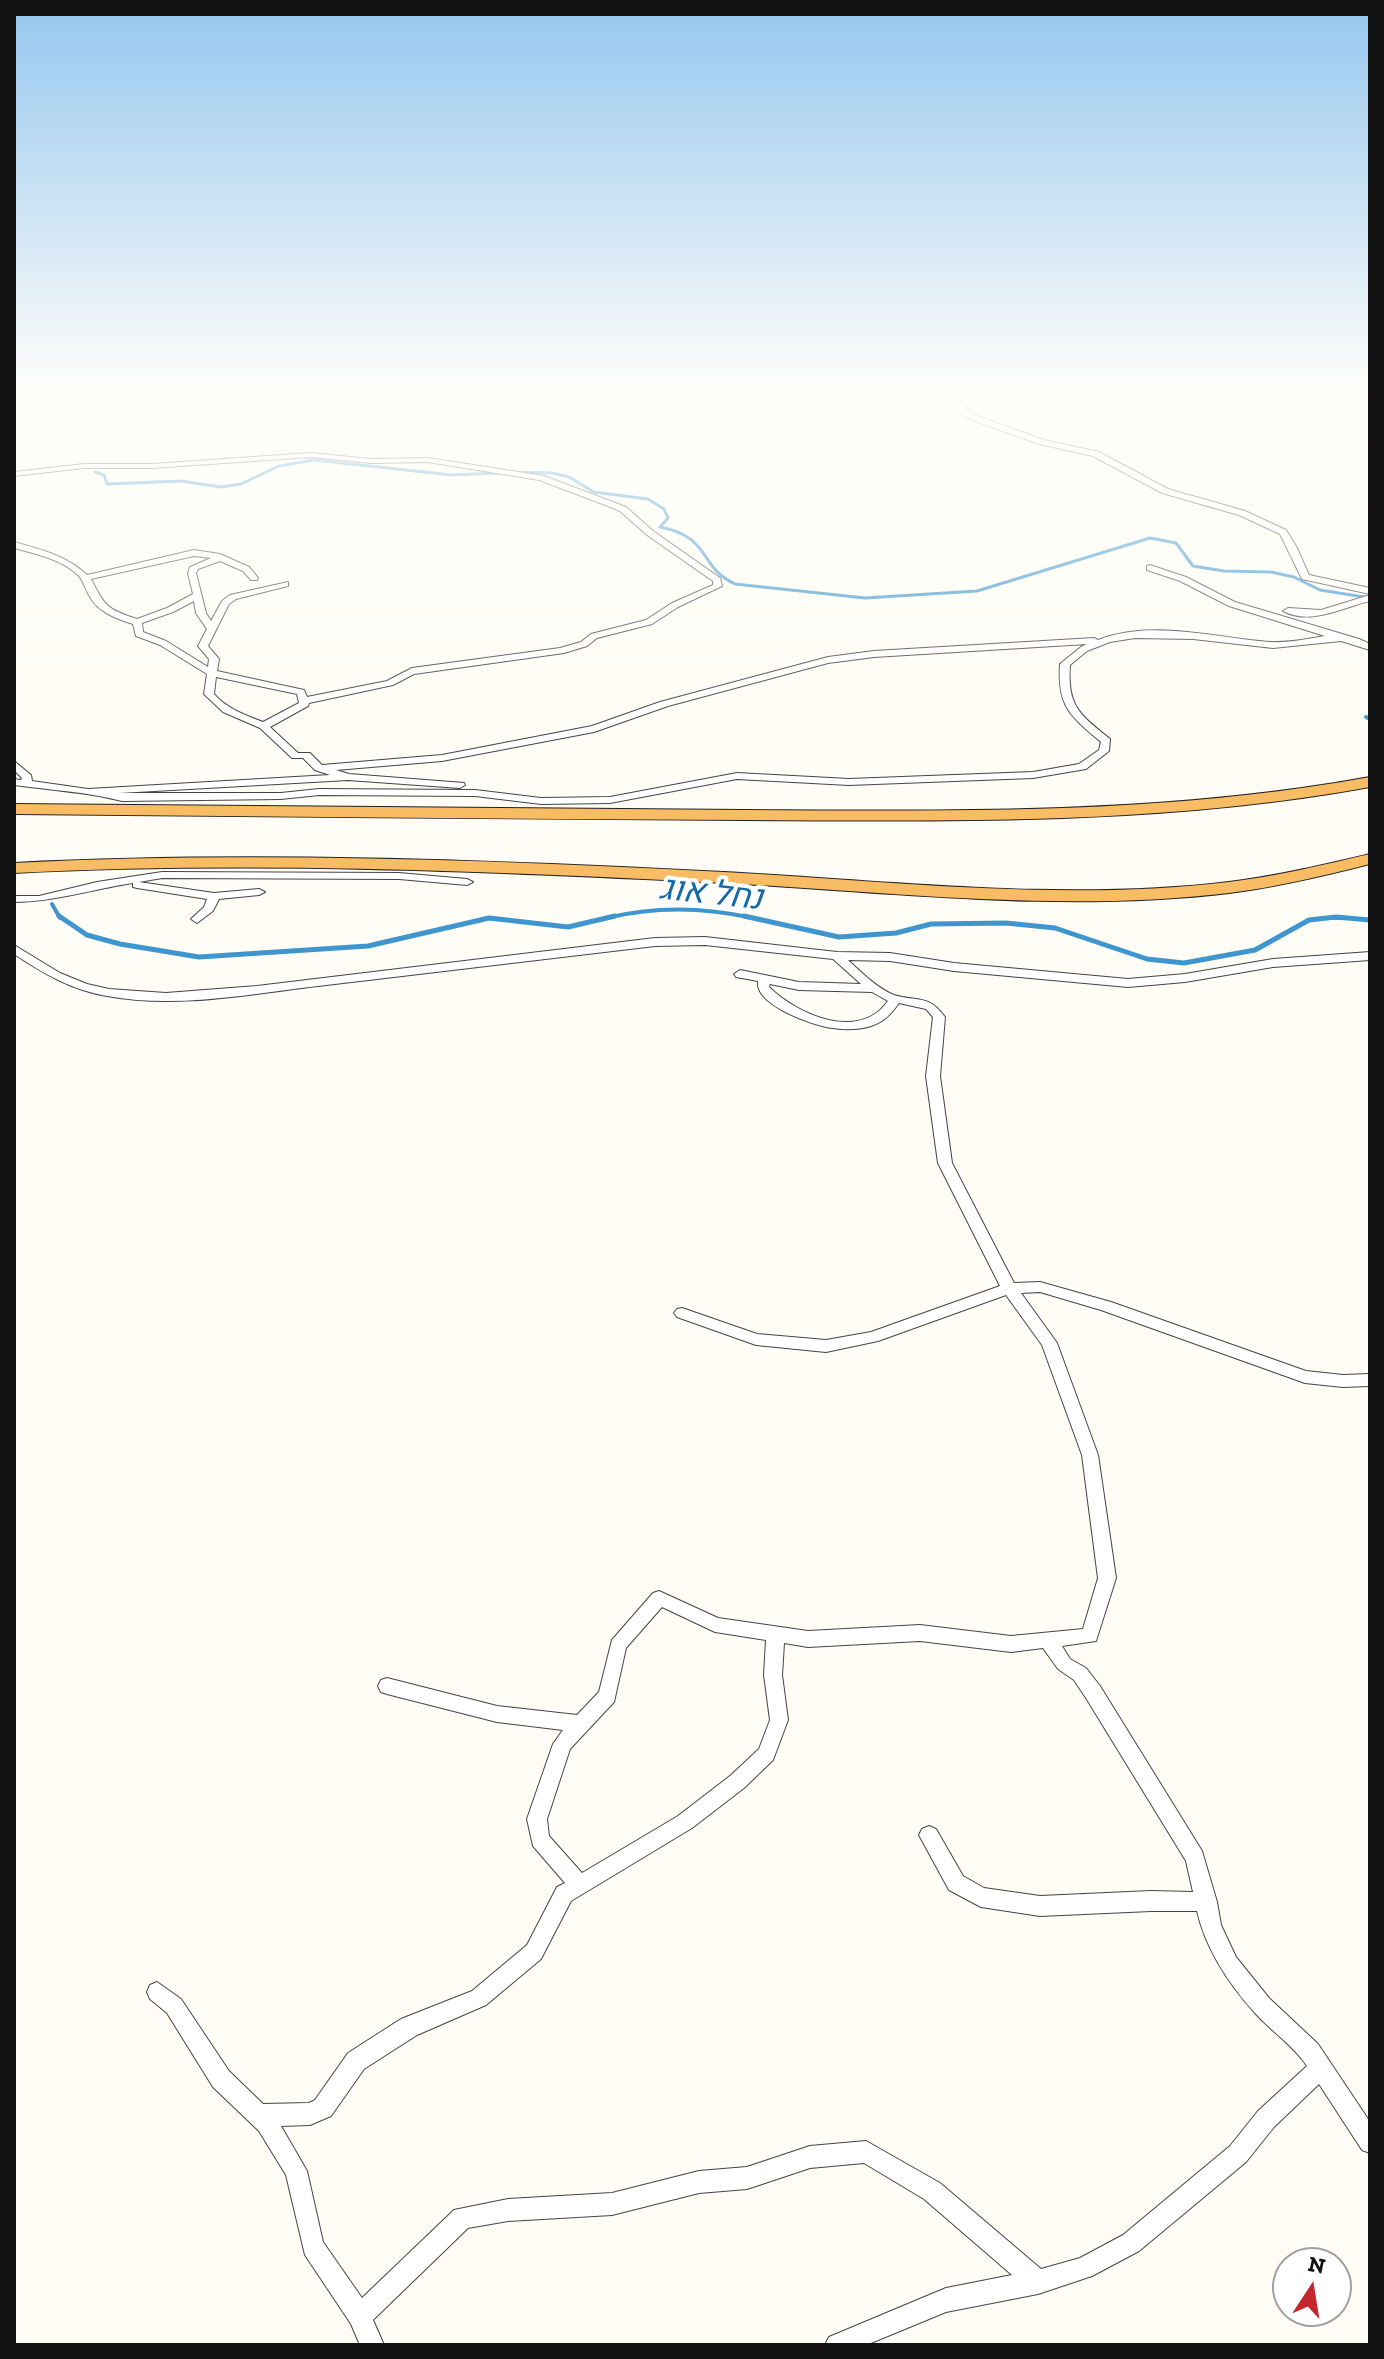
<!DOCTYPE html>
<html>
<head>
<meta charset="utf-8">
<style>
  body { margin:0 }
  #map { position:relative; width:1384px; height:2359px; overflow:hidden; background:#fffdf5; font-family:"Zilla Slab",serif }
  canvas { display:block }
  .frame { position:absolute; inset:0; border:16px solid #111; pointer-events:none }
  .north { position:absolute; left:1272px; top:2247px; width:80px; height:80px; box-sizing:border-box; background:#fff; border:2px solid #a0a0a0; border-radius:50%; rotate:12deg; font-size:22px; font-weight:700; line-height:32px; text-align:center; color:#111 }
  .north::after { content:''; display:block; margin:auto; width:28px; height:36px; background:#c4262e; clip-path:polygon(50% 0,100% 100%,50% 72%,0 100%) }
</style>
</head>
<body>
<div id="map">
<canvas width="1384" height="2359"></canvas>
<div class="frame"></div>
<div class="north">N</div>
</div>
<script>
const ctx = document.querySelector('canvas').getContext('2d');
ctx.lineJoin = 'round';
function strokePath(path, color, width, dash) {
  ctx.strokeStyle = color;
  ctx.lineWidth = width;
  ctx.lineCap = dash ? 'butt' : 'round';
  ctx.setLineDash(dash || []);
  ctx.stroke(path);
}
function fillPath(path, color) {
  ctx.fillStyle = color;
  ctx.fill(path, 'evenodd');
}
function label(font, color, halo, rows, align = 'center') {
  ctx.font = font + ' "Zilla Slab",Heebo,serif';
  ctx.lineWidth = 8;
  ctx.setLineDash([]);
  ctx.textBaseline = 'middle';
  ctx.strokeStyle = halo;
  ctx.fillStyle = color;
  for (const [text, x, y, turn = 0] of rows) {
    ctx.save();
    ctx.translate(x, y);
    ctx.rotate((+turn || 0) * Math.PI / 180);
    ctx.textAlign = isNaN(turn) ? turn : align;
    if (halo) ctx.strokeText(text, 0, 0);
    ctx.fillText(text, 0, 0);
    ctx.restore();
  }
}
strokePath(new Path2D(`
  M95 472 104 475 107 484 181 481 221 487 241 484 279 466 314 460 452 475 499 473
  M509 472 552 473 569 477 594 492 648 499 664 509 668 518 660 527C712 537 698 567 735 584L865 598 977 591 1150 538 1176 543 1193 566 1224 571 1271 572 1294 577 1320 590 1370 598`), '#3f96cf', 3);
strokePath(new Path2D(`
  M1366 717 1370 719
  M52 904 60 918
  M606 918C655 906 704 907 753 918
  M1328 918H1346`), '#3f96cf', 4);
strokePath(new Path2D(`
  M59 916 87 935 120 944 199 957 368 946 489 918 568 927 615 916
  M744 916 839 937 896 933 931 924 1006 923 1055 928 1147 959 1184 963 1255 950 1309 920 1336 917 1370 920`), '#3f96cf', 5);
const minor = new Path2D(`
  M948 396H955L972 414 1044 440 1099 452 1168 489 1245 511 1286 530 1296 546 1309 575 1370 588V594L1302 579 1280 534 1239 515 1162 493 1093 456 1039 444 966 418Z
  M311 453 371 459 428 458 544 476 626 507 653 531 720 578 722 586 678 607 652 624 597 638 587 646 564 653 414 674 393 685 309 703 308 706 270 727 298 753H310L322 765 442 755 592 726 660 702 828 657 874 651 1094 638 1098 640C1151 619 1215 638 1270 642 1289 643 1307 639 1325 636L1229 606 1180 581 1147 570V566L1150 565 1186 577 1235 602 1359 639 1370 644V650L1341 641 1273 648 1193 639 1135 638 1110 642 1087 651 1070 665C1067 706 1079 714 1110 739L1109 751 1086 769 1033 778 849 785 737 779 610 803 541 804 475 796 319 795 281 799 122 801C88 792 50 790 14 785V779L21 780 22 778 14 770V761L31 775 32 781 88 789 330 775 315 770 303 758H292L260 728 223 712 204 694 207 674 160 645 136 636 133 624C117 619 98 612 90 597 85 589 84 582 79 576 62 559 36 554 14 548V542C40 549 67 556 87 575L194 550 220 554 249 567 258 578 257 580H251L243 571 220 561 198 569 196 573 206 613 211 621 222 601 230 595 288 582V586L236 599 229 604 208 646 219 659 217 671 304 690 307 697 387 681 412 668 560 648 581 642 591 634 646 620 672 603 713 585V581L647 535 620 511 608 506 539 480 428 462 371 463 311 457 152 468H84L14 476V472L84 464H152ZM194 556 211 558 190 567 188 573 193 594 167 608 137 619C106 609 105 606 91 579ZM194 601 196 613 207 629 198 646 209 659 208 667 166 641 143 632 142 623 173 612ZM1087 644 1081 647 1060 664C1057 706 1070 716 1101 742L1099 750 1079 764 1033 772 849 779 737 773 610 797 541 798 475 790 319 789 281 793H119L348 780 460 788 465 785 464 783 349 774 336 770 442 761 594 732 668 706 828 663 874 657ZM216 677 297 694 299 703 263 722C245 715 227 709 214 694Z
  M1370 595V601C1343 607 1311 626 1283 611L1288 608 1321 610Z
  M162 872 399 873 467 879 473 882 467 885 399 879 162 878 139 882 214 893 259 889 265 892 259 895 219 899 213 911 197 923 191 919 204 907 207 899 137 888 133 887V883C93 889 54 902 14 902V896H39L97 882Z
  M705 937 837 952 890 953 954 963 1128 979 1185 974 1273 959 1370 952V960L1273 967 1185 982 1128 987 954 971 890 961 848 960C861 972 878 989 894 995 918 1002 928 994 945 1017L940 1076 952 1163 1014 1283 1040 1282 1111 1302 1306 1371 1343 1375 1370 1374V1386L1343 1387 1305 1383 1101 1310 1040 1292 1021 1293 1057 1343 1098 1455 1116 1578 1096 1641 1062 1646 1070 1659 1086 1668 1100 1686 1202 1851 1217 1902 1221 1925 1236 1957 1269 1998 1318 2044 1370 2122V2153L1362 2150 1319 2084 1274 2127 1246 2162 1139 2251 1092 2276 1038 2294 946 2312 866 2345H825L829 2337 946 2288 1012 2275 924 2199 864 2163 810 2168 747 2189 699 2193 612 2215 508 2221 468 2228 373 2320 384 2345H360L351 2324 305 2255 286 2175 259 2131 213 2087 167 2013 150 1999 147 1992 150 1985 157 1982 181 1999 229 2071 263 2104 309 2103 315 2100 348 2053 401 2019 472 1991 527 1945 557 1887 565 1883 533 1846 527 1819 553 1744 563 1730 497 1722 387 1694 381 1692 378 1686 381 1680 387 1678 497 1706 577 1715 599 1692 612 1640 653 1593 659 1591 718 1618 808 1631 920 1625 1011 1636 1083 1629 1098 1578 1082 1455 1042 1345 1006 1295 878 1341 826 1352 756 1345 677 1317 674 1313 677 1309 682 1308 757 1334 826 1340 871 1332 1000 1286 938 1163 926 1076 933 1017 926 1009 899 1003C891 1014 884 1022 871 1026 858 1030 846 1030 833 1028 814 1026 754 1005 758 981L736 977 734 974 740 970 799 982 861 984 833 959 705 945 655 946C543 959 430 973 318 986 250 994 176 1009 107 996 72 990 44 974 14 954V945L60 973 87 984 109 989 166 993 257 986 655 938ZM770 984 799 990 872 992 888 1001C859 1042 798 1015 769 987ZM662 1607 715 1632 766 1640 764 1675 770 1720 759 1749 730 1776 678 1816 582 1873 549 1836 547 1819 570 1749 614 1702 626 1648ZM920 1641 1011 1652 1043 1648 1058 1669 1074 1680 1086 1698 1186 1861 1193 1892 1151 1891 1040 1896 984 1888 963 1876 936 1829 929 1826 922 1829 919 1835 949 1890 981 1907 1040 1916 1151 1911H1197C1206 1950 1229 1984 1255 2013 1271 2031 1293 2045 1307 2066L1258 2111 1230 2146 1123 2235 1080 2258 1041 2269 940 2183 866 2141 810 2146 747 2167 699 2171 612 2193 508 2199 454 2210 362 2298 323 2242 307 2171 281 2126 310 2125 331 2116 364 2069 417 2035 486 2005 541 1959 571 1901 692 1828 744 1788 773 1760 788 1720 782 1675 784 1643 808 1647Z`);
const trunk = new Path2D(`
  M1370 777V787C1163 825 954 821 744 820 501 819 257 816 14 814V804C257 806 501 808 744 810 954 811 1163 815 1370 777Z
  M1370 854V864C1323 876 1277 887 1229 893 1063 913 891 892 724 883 487 871 251 861 14 873V863C251 851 487 860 724 872 891 881 1063 902 1229 882 1277 876 1323 865 1370 854Z`);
strokePath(minor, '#444', 2);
strokePath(trunk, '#222', 2);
fillPath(minor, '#fff');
fillPath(trunk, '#f7bc64');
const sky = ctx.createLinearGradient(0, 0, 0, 727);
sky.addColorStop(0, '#95c6ee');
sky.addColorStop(0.54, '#fffefa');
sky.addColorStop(1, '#fffefa00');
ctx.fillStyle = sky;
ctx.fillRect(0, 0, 1384, 727);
label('italic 34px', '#1768a6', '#fff', [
  ["נחל אוג",711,894,6]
]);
</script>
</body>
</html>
